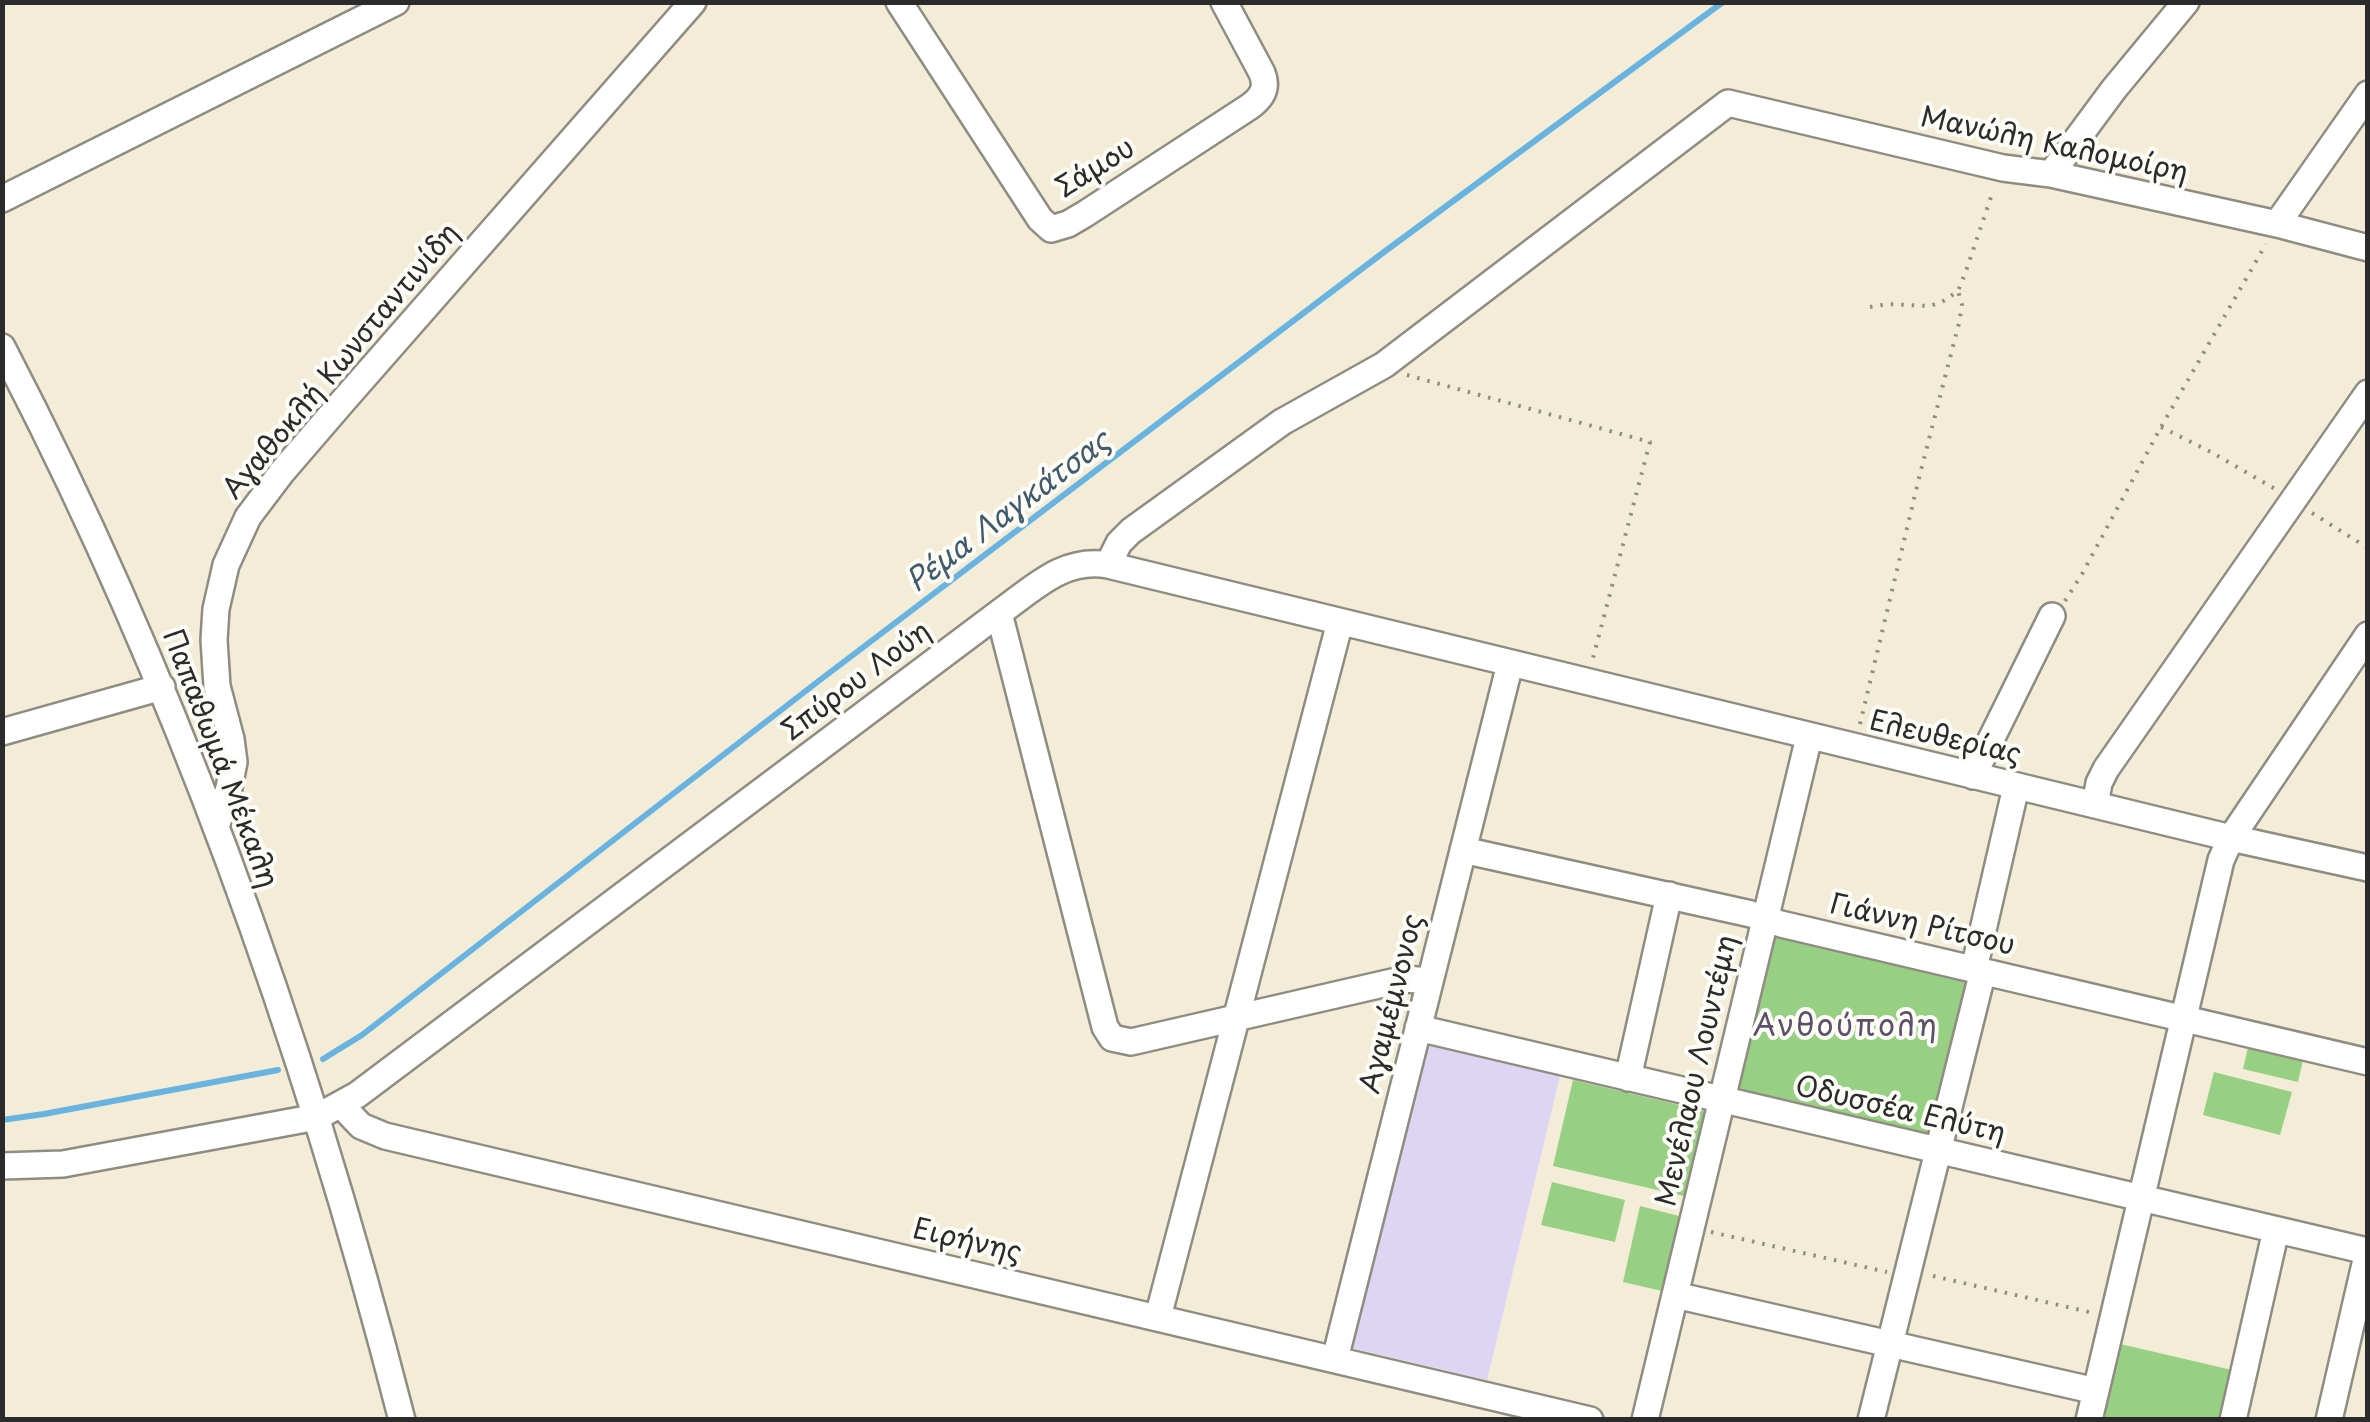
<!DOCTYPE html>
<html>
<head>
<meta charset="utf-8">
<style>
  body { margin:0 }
  #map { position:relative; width:2370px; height:1422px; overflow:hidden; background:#f3edd8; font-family:"Playpen Sans",sans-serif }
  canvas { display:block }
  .frame { position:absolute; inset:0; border:5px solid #2b2b2b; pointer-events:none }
</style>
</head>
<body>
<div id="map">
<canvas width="2370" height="1422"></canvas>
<div class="frame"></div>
</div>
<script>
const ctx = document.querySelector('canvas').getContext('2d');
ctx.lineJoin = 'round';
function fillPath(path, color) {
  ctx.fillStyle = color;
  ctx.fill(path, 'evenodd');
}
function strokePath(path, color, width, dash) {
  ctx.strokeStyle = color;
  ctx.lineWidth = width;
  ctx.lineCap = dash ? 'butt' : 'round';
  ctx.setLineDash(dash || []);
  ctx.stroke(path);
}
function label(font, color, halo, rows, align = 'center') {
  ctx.font = font + ' "Playpen Sans",sans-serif';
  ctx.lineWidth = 8;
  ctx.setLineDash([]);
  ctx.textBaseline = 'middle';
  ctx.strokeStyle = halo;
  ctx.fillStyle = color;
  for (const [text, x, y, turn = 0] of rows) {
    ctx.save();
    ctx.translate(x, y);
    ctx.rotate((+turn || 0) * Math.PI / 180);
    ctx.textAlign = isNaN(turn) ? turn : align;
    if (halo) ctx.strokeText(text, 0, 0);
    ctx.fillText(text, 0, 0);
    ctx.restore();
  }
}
fillPath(new Path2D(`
  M1429 1046 1560 1076 1487 1380 1352 1348Z`), '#ded5f5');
fillPath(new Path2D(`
  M1773 935 1972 981 1936 1136 1737 1090Z
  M2249 1043 2304 1056 2298 1082 2243 1069Z
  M2214 1072 2292 1092 2280 1135 2203 1115Z
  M1573 1080 1709 1112 1688 1197 1553 1166Z
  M1552 1182 1625 1200 1615 1242 1541 1225Z
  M1640 1206 1679 1216 1662 1291 1623 1282Z
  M2116 1343 2232 1370 2220 1419 2098 1420Z`), '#97d083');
strokePath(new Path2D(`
  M323 1059 362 1035 816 683 1380 255 1723 2
  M2 1120 44 1114 278 1070`), '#69b3e1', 6);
const minor = new Path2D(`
  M899 2 1040 219 1051 229 1068 224 1085 214 1249 107C1262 98 1268 88 1262 73L1224 2
  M2051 174 2114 89 2186 2
  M2 199 396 2
  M2277 224 2368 94
  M2 347C179 686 307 1049 402 1420
  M1108 565 1119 543 1131 531 1282 422 1384 365 1728 103 2003 168 2051 174 2277 224 2368 248
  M999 613 1105 1027 1112 1038 1131 1042 1405 979 1430 981
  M2 732 162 687
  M1973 776 2052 616
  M2095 805 2099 783 2106 769 2368 393
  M216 827 229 788 234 762 231 739 217 686 214 640 216 609 226 565 248 517 282 472 344 400 693 2
  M1463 850 1751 914 1781 924 2368 1062
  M1974 969 2016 787
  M1418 1028 2367 1251
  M1628 1078 1669 895
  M341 1105 361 1126 385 1136 1590 1420
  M2 1166 63 1164 317 1117 357 1095 999 613C1033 589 1063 557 1108 565L2231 838 2368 868
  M1675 1295 2096 1391
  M1158 1317 1340 622
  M1335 1359 1510 664
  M1645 1420 1809 737
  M1871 1420 1983 971
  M2089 1420 2221 860 2231 838 2368 635
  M2233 1420 2276 1230
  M2329 1420 2368 1251`);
strokePath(minor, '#8f8c82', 30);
strokePath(new Path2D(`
  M1870 307 1888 304 1930 306 1942 302 1958 291 1966 271 1993 191
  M1407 375 1650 442 1593 658
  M2161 427 2211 452 2275 489
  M2312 513 2368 548
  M2065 601 2082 574 2161 427 2266 244
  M1860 724 1920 474 1959 323 1962 305 1958 291
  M1711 1232 1887 1272
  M1933 1276 2089 1312`), '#8f8c82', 4, [2.5, 8]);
strokePath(minor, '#fff', 25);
label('28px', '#2b2b2b', '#fdfcf7', [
  ["Μανώλη Καλομοίρη",2054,146,12],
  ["Σάμου",1096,169,-32],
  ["Αγαθοκλή Κωνσταντινίδη",342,362,-50],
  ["Σπύρου Λούη",857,682,-37],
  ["Ελευθερίας",1945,739,13],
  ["Παπαθωμά Μέκαλη",219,759,69],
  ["Γιάννη Ρίτσου",1922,926,13],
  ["Αγαμέμνονoς",1393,1004,-76],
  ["Μενέλαου Λουντέμη",1698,1071,-77],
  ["Οδυσσέα Ελύτη",1900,1111,13],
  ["Ειρήνης",967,1242,13]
]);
label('italic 30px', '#415b6b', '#fdfcf7', [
  ["Ρέμα Λαγκάτσας",1009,513,-37]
]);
ctx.letterSpacing = '2.5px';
label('30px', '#5b5168', '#fdfcf7', [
  ["Ανθούπολη",1846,1028]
]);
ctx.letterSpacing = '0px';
</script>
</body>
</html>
